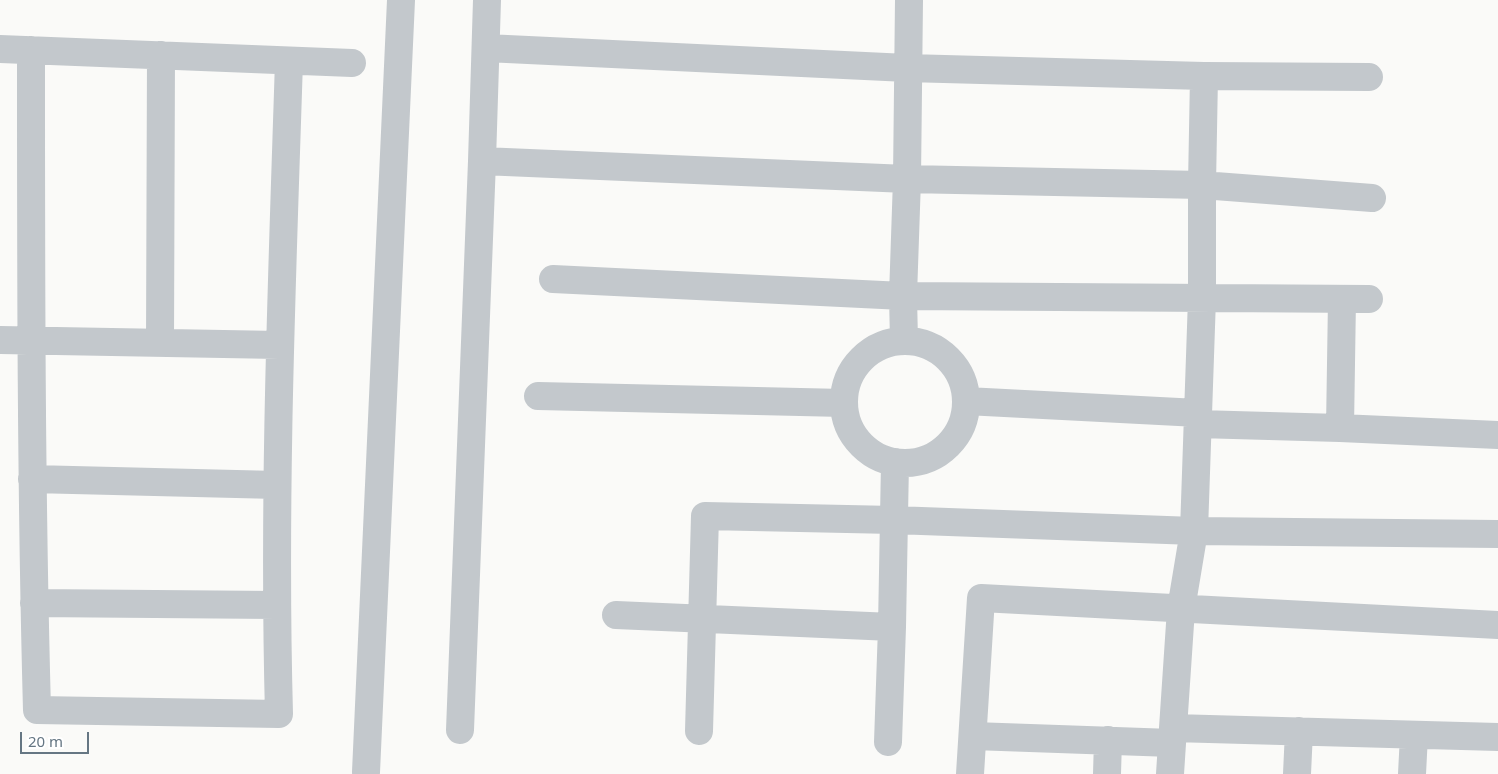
<!DOCTYPE html>
<html>
<head>
<meta charset="utf-8">
<style>
  body { margin:0 }
  #map { position:relative; width:1498px; height:774px; overflow:hidden; background:#fafaf8; font-family:"Noto Sans",sans-serif }
  canvas { display:block }
  .scale { position:absolute; left:20px; top:732px; width:69px; height:22px; box-sizing:border-box; border:2px solid #657683; border-top:0; padding-left:6px; font-size:15px; line-height:18px; white-space:nowrap; color:#657683; -webkit-text-stroke:4px #fff; paint-order:stroke }
</style>
</head>
<body>
<div id="map">
<canvas width="1498" height="774"></canvas>
<div class="scale">20 m</div>
</div>
<script>
const ctx = document.querySelector('canvas').getContext('2d');
ctx.lineJoin = 'round';
function strokePath(path, color, width, dash) {
  ctx.strokeStyle = color;
  ctx.lineWidth = width;
  ctx.lineCap = dash ? 'butt' : 'round';
  ctx.setLineDash(dash || []);
  ctx.stroke(path);
}
strokePath(new Path2D(`
  M486 48 907 68 1204 76 1369 77
  M0 49 352 63
  M31 50C31 270 31 490 37 710L279 714C273 496 282 279 289 61
  M1204 76 1202 185V298L1194 531 1181 609 1173 728 1498 737
  M482 161 907 179 1202 185 1372 198
  M553 279 903 296 1369 299
  M1342 299 1340 428 1498 435
  M0 340 279 345
  M904 341 903 296 907 179 909 0
  M844 402a61 61 0 1 1 122 0a61 61 0 1 1-122 0Z
  M160 342 161 55
  M538 396 844 403
  M966 401 1198 413
  M1198 424 1340 428
  M32 479 277 485
  M34 603 276 605
  M616 615 892 627 895 462
  M460 730 482 161 487 0
  M699 731 705 516 894 520 1194 531 1498 534
  M973 736 1172 743
  M888 742 892 627
  M366 772 401 0
  M970 774 981 598 1498 625
  M1107 774 1108 740
  M1170 774 1173 728
  M1297 774 1299 731
  M1412 774 1414 735`), '#c3c8cc', 28);
</script>
</body>
</html>
